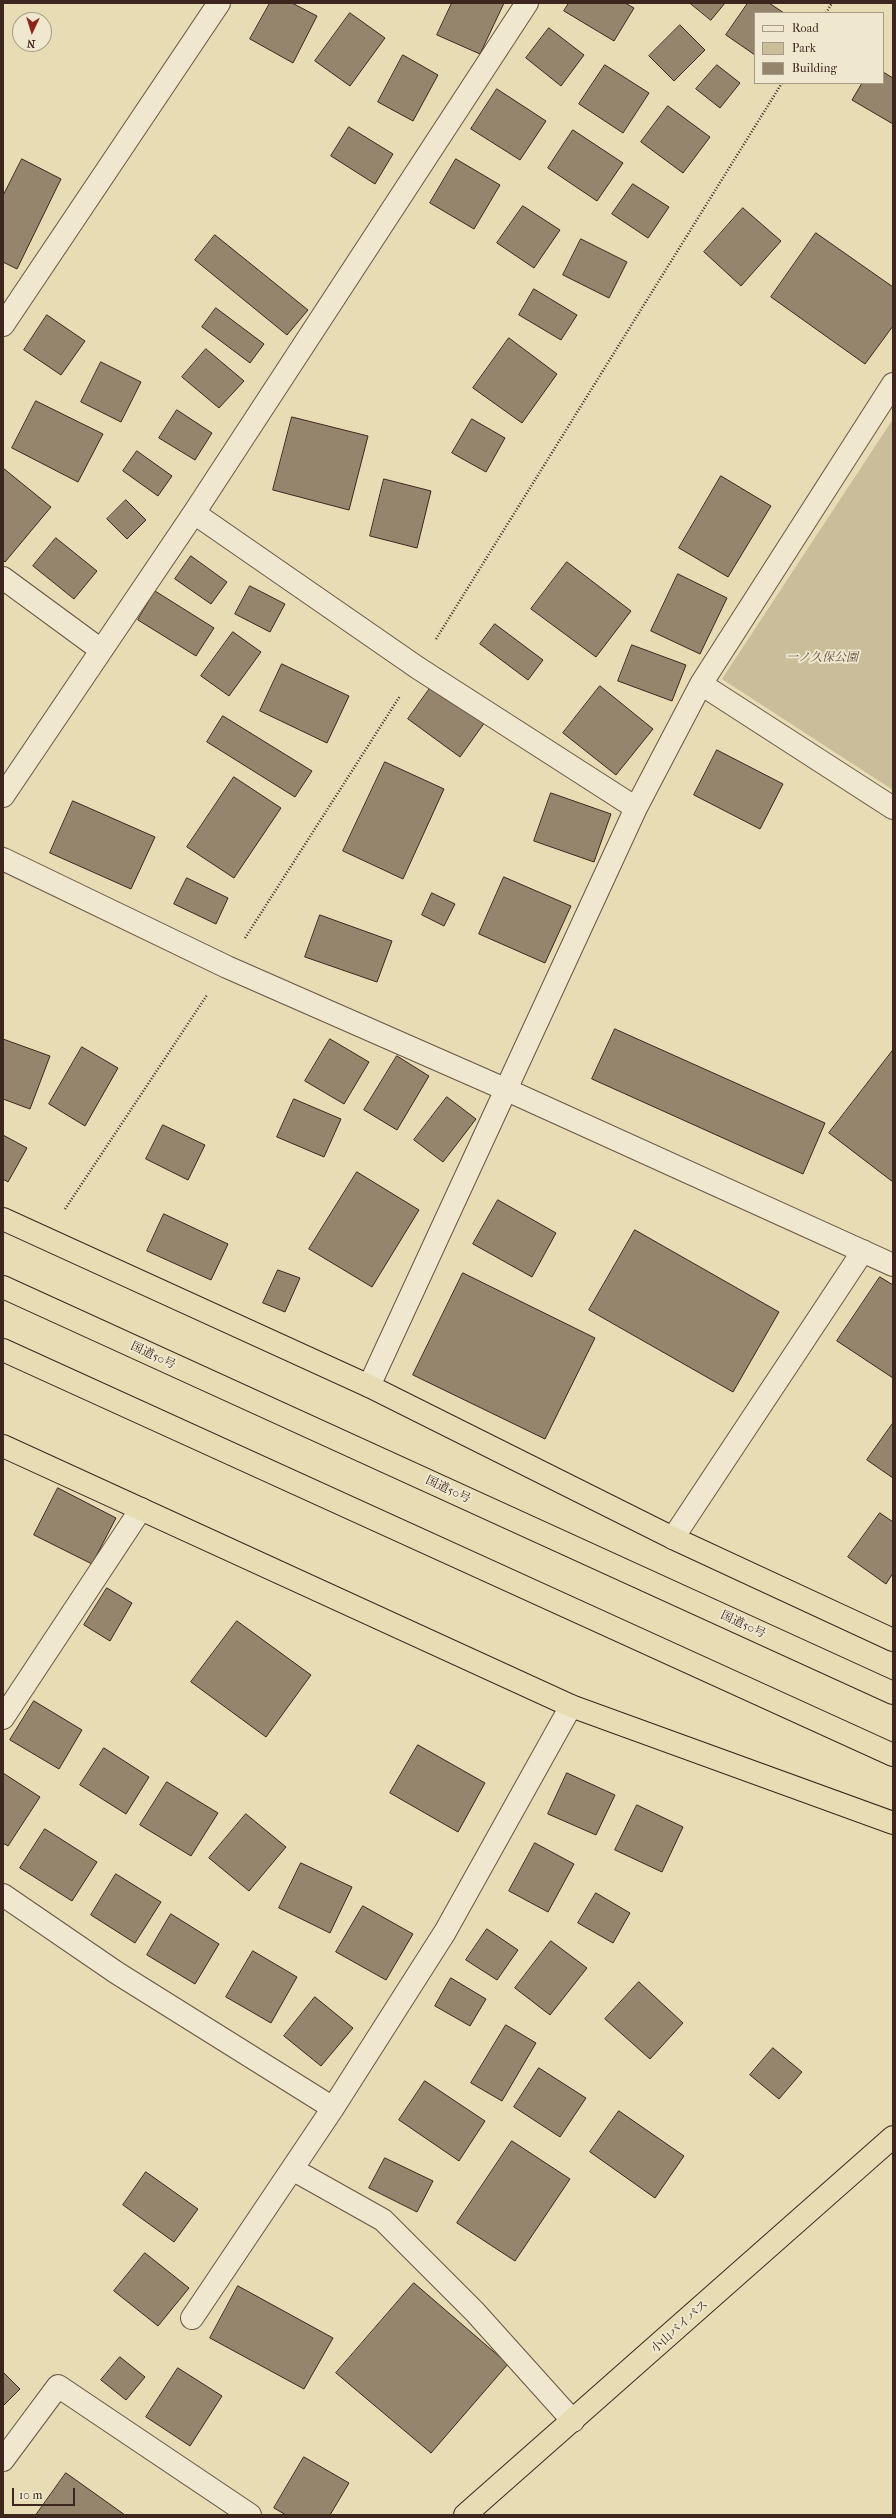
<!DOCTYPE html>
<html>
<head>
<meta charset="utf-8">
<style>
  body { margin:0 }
  #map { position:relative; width:896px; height:2518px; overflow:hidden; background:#e7dcb4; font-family:"IM FELL French Canon",serif }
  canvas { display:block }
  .frame { position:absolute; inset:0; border:4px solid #3d261e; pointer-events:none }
  .legend { position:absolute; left:754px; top:12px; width:130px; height:72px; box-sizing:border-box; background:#efe8ce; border:1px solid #a89a88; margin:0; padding:5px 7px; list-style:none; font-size:12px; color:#3d261e }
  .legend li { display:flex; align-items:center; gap:8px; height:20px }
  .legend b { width:20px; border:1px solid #a89a88 }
  .north { position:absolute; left:12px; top:12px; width:40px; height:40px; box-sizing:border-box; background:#efe8ce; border:1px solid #a89a88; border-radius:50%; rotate:184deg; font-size:11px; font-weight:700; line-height:16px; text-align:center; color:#3d261e }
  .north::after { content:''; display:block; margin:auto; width:14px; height:18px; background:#8f2418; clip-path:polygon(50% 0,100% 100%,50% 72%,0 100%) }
  .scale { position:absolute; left:12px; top:2488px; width:63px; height:18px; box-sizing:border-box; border:2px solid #3d261e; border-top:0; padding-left:5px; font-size:12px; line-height:14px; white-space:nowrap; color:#3d261e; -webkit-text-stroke:3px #efe8ce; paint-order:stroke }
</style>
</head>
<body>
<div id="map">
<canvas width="896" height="2518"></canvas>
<div class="frame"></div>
<ul class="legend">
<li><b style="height:5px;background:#efe8ce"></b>Road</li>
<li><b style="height:11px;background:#cabd9a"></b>Park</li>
<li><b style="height:11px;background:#95856c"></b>Building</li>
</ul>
<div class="north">N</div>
<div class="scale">10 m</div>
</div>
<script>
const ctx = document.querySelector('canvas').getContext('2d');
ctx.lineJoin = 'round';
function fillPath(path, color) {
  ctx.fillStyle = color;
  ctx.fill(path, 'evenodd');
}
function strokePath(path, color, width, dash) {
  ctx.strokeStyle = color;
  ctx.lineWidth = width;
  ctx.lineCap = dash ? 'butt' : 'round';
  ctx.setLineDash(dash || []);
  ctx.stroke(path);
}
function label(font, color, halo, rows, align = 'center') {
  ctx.font = font + ' "IM FELL French Canon","Noto Serif JP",serif';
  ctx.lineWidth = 4;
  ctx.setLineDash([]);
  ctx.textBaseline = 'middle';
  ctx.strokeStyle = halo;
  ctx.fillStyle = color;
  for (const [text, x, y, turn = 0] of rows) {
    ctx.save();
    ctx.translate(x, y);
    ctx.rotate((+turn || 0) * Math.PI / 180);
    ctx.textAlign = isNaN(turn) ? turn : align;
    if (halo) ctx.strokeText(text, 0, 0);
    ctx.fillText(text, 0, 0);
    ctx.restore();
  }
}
fillPath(new Path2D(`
  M893 419V790L722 679Z`), '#cabd9a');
const building = new Path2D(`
  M270 3H292L317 16 293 63 250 39Z
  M452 3H504L480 54 437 35Z
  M569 3H625L634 8 614 41 564 11Z
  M690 3H725L711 20Z
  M748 3H769L784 13H755V55L726 35Z
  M350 13 385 38 350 86 315 61Z
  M680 25 705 50 674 81 649 56Z
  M549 28 584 55 561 86 526 58Z
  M403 55 438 75 413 121 378 102Z
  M605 65 649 93 623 133 579 104Z
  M717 65 740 83 720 108 696 89Z
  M883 72 893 78V124L852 100 862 83H883Z
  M497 89 546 121 520 160 471 129Z
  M668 106 710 137 683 173 641 142Z
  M349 127 393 154 375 184 331 156Z
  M573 130 623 163 597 201 548 168Z
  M22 159 61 179 17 269 3 262V196Z
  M456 159 500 185 474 229 430 203Z
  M633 184 669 207 648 238 612 214Z
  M523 206 560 230 534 268 497 243Z
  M743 208 781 241 741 286 704 252Z
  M816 233 893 287V326L865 364 771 297Z
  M215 235 308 310 287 335 195 260Z
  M581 239 627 262 609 298 563 275Z
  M534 289 577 315 561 340 519 315Z
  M216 308 264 344 250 363 202 327Z
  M47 315 85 341 61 375 24 350Z
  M509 338 557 374 522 423 473 388Z
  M206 349 244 381 219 408 182 377Z
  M101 362 141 382 121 422 81 402Z
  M36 401 103 434 78 482 12 448Z
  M177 410 212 433 195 460 159 438Z
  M292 417 368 436 349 510 273 490Z
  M472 419 505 438 486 472 452 453Z
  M137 451 172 476 158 496 123 471Z
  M3 468 51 507 5 562 3 560Z
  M721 476 771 506 728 577 679 548Z
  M384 479 431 491 417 548 370 536Z
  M126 500 146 520 127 539 107 519Z
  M56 538 97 571 74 599 33 566Z
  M191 556 227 582 211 604 175 579Z
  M567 562 631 611 596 657 531 609Z
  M678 574 727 598 700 654 651 631Z
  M250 586 285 604 270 632 235 614Z
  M155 591 214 628 196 656 138 620Z
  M495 624 543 660 528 680 480 644Z
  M233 632 261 652 229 696 201 676Z
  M632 645 686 665 672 701 618 681Z
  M282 664 349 696 327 743 260 711Z
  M438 677 490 715 460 757 408 719Z
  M600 686 653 729 616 775 563 733Z
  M223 716 312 771 295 797 207 742Z
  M717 750 783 784 760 829 694 795Z
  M385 762 444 789 403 879 343 851Z
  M234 777 281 808 234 878 187 847Z
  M551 793 611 814 594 862 534 841Z
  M73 801 155 837 131 889 50 853Z
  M504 877 571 906 545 963 479 934Z
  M187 878 228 898 216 924 174 904Z
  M432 893 455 904 444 926 422 915Z
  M320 915 392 941 377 982 305 957Z
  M615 1029 825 1123 803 1174 592 1079Z
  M3 1039 50 1056 30 1109 3 1099Z
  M330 1039 369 1062 344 1104 305 1081Z
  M82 1047 118 1068 85 1126 49 1104Z
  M893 1050V1182L829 1133Z
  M397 1056 429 1076 397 1130 364 1110Z
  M447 1097 476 1119 443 1162 414 1140Z
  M294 1099 341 1119 324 1157 277 1137Z
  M163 1125 205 1145 188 1180 146 1159Z
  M3 1135 27 1148 8 1182 3 1179Z
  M357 1172 419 1210 372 1287 309 1249Z
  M498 1200 556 1233 532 1277 473 1244Z
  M164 1214 228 1244 211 1280 147 1251Z
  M635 1230 779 1312 733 1392 589 1310Z
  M278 1270 300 1278 285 1312 263 1303Z
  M463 1273 595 1338 545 1439 413 1375Z
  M880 1277 893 1285V1378L837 1341Z
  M893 1423V1478L867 1460Z
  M58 1488 116 1518 92 1564 34 1535Z
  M880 1513 893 1522V1573L886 1584 848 1557Z
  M107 1588 132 1603 110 1641 84 1625Z
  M237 1621 311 1675 266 1737 191 1682Z
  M34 1701 82 1730 59 1769 10 1740Z
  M418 1745 485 1783 458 1832 390 1793Z
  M104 1748 149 1777 126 1814 80 1785Z
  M3 1773 40 1797 8 1846 3 1843Z
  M567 1773 615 1795 596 1835 548 1814Z
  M167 1782 218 1813 191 1856 140 1825Z
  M637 1805 683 1827 662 1872 615 1850Z
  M246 1814 286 1847 249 1891 209 1858Z
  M45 1829 97 1862 72 1901 20 1868Z
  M535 1843 574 1864 548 1912 509 1891Z
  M301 1863 352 1887 330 1933 279 1908Z
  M116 1874 161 1902 135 1943 91 1915Z
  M596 1893 630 1913 613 1943 578 1923Z
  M363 1906 413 1934 386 1980 336 1952Z
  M171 1914 219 1944 195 1984 147 1955Z
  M487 1929 518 1950 497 1980 466 1960Z
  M551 1941 587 1968 550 2015 515 1988Z
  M253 1951 297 1977 271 2023 226 1997Z
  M451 1978 486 1999 470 2026 435 2006Z
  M639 1982 683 2023 650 2059 605 2019Z
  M315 1997 353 2028 321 2066 284 2036Z
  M506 2025 536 2043 502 2101 471 2083Z
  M773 2048 802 2072 779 2099 750 2075Z
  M539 2068 586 2098 560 2137 514 2107Z
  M425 2081 485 2121 459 2161 399 2120Z
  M619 2111 684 2156 655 2198 590 2152Z
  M512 2141 570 2179 515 2261 457 2223Z
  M385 2158 433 2181 417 2212 369 2188Z
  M146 2172 198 2209 174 2242 123 2205Z
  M145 2253 189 2288 158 2326 114 2291Z
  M414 2283 508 2364 431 2453 336 2373Z
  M238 2286 333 2338 304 2389 210 2338Z
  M120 2357 145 2377 126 2400 101 2380Z
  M178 2368 222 2396 190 2446 146 2417Z
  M3 2372 20 2389 3 2406Z
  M304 2457 349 2483 330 2515H286L274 2508Z
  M66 2473 125 2515H36Z`);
fillPath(building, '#95856c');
strokePath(building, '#3d261e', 1);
const street = new Path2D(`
  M3 325 219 3
  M194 513 418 668 636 808
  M3 578 101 650
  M701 684 893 808
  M3 796 194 513 527 3
  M3 859 227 967 507 1090 893 1265
  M369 1386 636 808 701 684 893 384
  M673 1538 863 1251
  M3 1718 141 1509
  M3 1895 117 1973 333 2108 445 1932 571 1706
  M292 2169 383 2220 475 2312 573 2421
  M192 2318 333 2108
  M3 2460 58 2386 250 2515`);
const highway = new Path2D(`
  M3 1219 369 1386 673 1538 893 1640
  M3 1287 893 1693
  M3 1350 893 1755
  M3 1446 571 1706 893 1823
  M465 2515 893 2137`);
strokePath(street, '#685444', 24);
strokePath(highway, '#3d261e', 24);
strokePath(new Path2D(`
  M826 13 832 3
  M436 639 782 83
  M245 938 400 696
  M65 1209 207 995`), '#3d261e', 2.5, [1, 2]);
strokePath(street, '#efe8ce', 22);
strokePath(highway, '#e7dcb4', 22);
label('italic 12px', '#604c3d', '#efe8ce', [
  ["一ノ久保公園",822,658]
]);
label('12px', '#3d261e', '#efe8ce', [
  ["国道50号",153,1356,25],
  ["国道50号",448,1490,25],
  ["国道50号",743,1625,25],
  ["小山バイパス",680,2327,-42]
]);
</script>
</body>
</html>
